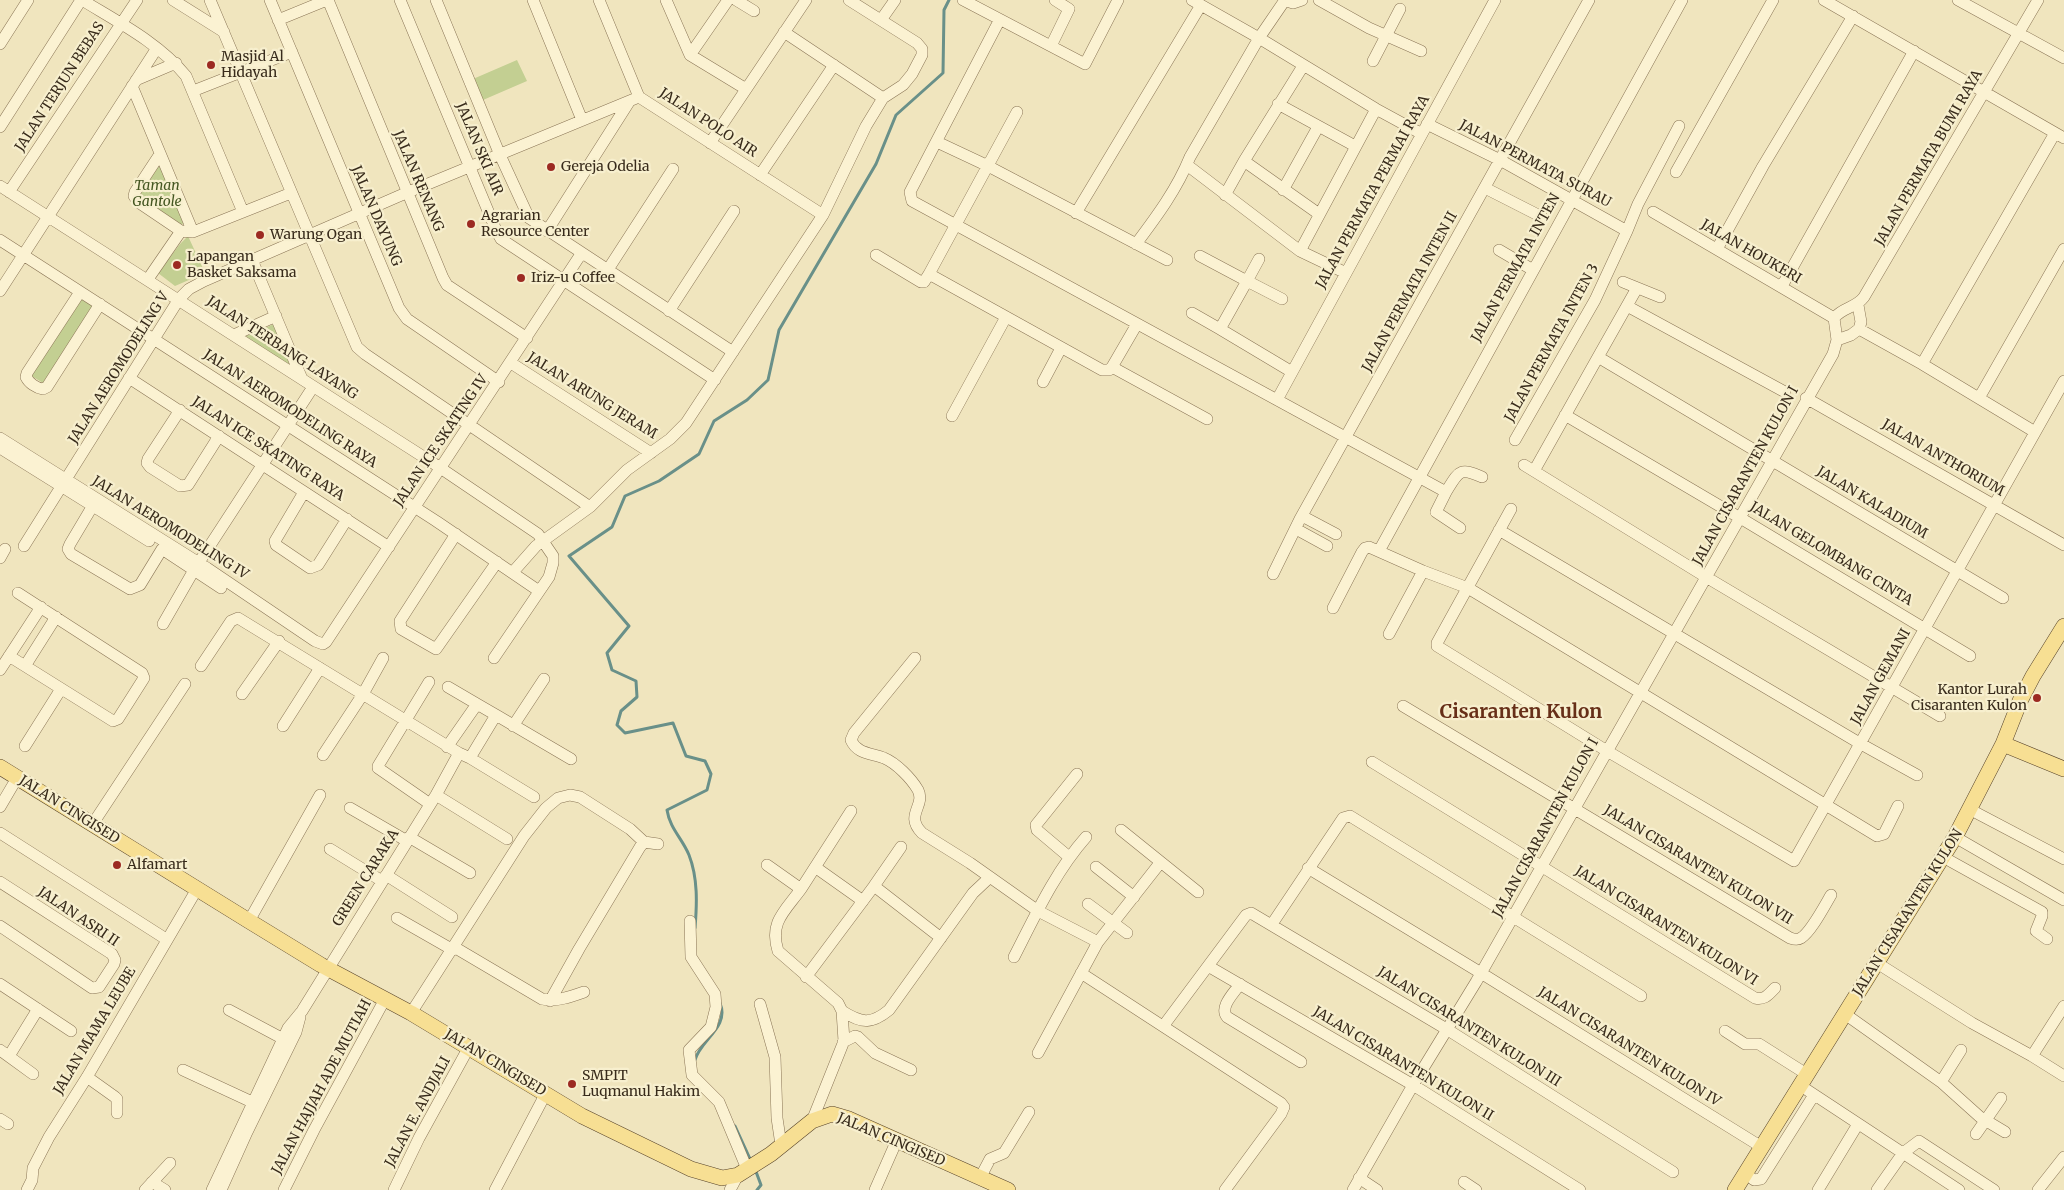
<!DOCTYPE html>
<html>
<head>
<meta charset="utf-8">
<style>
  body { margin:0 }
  canvas { display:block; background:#f0e5be }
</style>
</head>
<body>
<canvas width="2064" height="1190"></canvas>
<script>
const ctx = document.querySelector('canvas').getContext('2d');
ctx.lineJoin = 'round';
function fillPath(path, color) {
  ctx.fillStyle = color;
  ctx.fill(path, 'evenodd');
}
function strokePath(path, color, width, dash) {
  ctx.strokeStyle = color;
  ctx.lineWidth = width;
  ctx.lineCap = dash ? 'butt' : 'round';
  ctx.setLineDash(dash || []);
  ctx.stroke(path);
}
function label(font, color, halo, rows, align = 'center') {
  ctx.font = font + ' Merriweather,serif';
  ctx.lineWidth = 4.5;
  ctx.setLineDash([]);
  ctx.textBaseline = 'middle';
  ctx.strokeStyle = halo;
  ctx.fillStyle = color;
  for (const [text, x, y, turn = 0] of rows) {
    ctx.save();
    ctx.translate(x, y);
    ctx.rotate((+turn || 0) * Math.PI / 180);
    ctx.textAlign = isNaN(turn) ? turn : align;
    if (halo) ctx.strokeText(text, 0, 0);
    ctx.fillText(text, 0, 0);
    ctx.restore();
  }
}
fillPath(new Path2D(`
  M517 60 527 81 483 100 473 79Z
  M159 164 184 222 181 226 139 197 140 194Z
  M188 236 205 273 175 286 158 273 180 244Z
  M81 298 94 306 43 383 30 375Z
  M274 324 293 369 244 337Z`), '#c3cf92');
strokePath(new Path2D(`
  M695 928C697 904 698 878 689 855 682 838 670 829 667 810L707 790 711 774 705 761 686 756 673 723 625 733 617 725 621 711 637 697 636 681 612 670 607 653 629 626 569 556 612 527 625 496 659 481 699 454 714 421 747 400 768 380 779 330 876 164 896 115 943 73 944 10 949 0
  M695 1060C700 1040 730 1027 720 1003
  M735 1126 751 1161
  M755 1169 761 1185 757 1190`), '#699089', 3);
const minor = new Path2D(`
  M82 0C118 22 159 43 186 76L243 212
  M173 0 224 32
  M210 0 357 347 365 354 590 507
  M270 0 399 308 407 319 499 382
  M328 0 443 278 447 285 527 338
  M400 0 496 230 501 239 715 380
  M436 0 500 155 529 218 733 352
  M533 0 582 120
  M599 0 639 97 823 215
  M666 0 690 55 746 89
  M736 0 754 11
  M963 0 1085 64 1118 0
  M1284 0 1293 3 1302 0
  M1285 0 1259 38 1376 109 1422 134
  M1319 0 1369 28 1421 51
  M1824 0 2064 138
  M1958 0 2064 58
  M278 20 327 0
  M881 20 895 0
  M999 21 910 192 912 201 1446 492C1459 471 1459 467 1482 477
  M784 32 883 98
  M0 44 28 0
  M1051 46 1069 9 1055 0
  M690 55 728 0
  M1373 61 1400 9
  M136 80 176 63
  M132 86 193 232
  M193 91 292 52
  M1278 104 1355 146
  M1427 124 1500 160 1627 231
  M0 127 81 0
  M937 142 986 165 1167 260
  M710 143 806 0
  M160 154 135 192 134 196 138 202 181 231
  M1244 161 1319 214
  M1187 165 1300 251 1346 273
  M1676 172 1773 0
  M760 175 834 65
  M0 186 433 463 538 534 553 556V563L549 577 494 658
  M1485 188 1542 217
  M1283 190 1318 127
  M9 192 137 0
  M1225 195 1244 161 1303 66
  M1653 212 1834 318
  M1076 213 1201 5
  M547 231 629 102
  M0 240 436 521 539 591
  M1136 244C1157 216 1177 189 1190 157L1259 38 1192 0
  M1717 249 1763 166 1853 16
  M1499 250 1533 270
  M1300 251 1376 109
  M876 255 921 282H924L929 274 1102 370H1109L1112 367 1137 324
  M1200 256 1247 281 1220 329 1292 372
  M1259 259 1247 281 1282 299
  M252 260 302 379
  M607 271 673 169
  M929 274 1017 112
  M148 279 181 231 193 232 291 193
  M1623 282 1660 297
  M1782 286 1914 51
  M0 291 157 48
  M80 292 27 373 26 377C29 383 36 388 43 389L47 387 100 304
  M1858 305 1861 322 1859 329 1922 364 2035 432
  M1627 306 1785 392
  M669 311 734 211
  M1192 313 1220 329
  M1834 318C1843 307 1856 308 1864 297L2038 0
  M234 335 276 316
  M1837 340 1851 335 1859 329
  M1598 357 1637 288
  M511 363 651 453
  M1922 364 2055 133
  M1112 367 1207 419
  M129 378 389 547
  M1043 382 1061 348
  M1278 398 1495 0
  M1806 398 2064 545
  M1979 398 2064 249
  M180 410 148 459 147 463 150 467 180 486 188 485 219 436
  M1565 415 1747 522 1970 656
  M952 416 1006 317
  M0 438 207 568 315 641 323 644 326 642 581 254
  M1515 440 1595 300 1627 231 1638 204 1679 126
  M0 448 149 541
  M1524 465 1706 577 1940 716
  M1534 471 1598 357 2003 598
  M304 492 275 541 276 545 310 568 318 565 347 519
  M1446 492 1436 512 1460 528
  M92 507 70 544 68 549 71 554 130 589 140 585 162 549
  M1511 509 1437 643V646L1607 751 1794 861 2064 381
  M1302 516 1336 534
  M1296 529 1327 546
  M1499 530 1861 744 1917 775
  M456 534 400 621 401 629 436 649 497 562
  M24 546 179 299 189 289 204 281 406 193 639 97
  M165 551 221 588
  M1379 551 1682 0
  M0 558 5 549
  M513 572 536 546 590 507 627 470 670 439 686 423 823 215 866 126 883 98 903 85 912 74 922 55V49L917 43 849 0
  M1273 574 1300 519 1589 0
  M1333 608 1362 552 1365 548 1369 547 1423 571 1468 588 1877 836 1884 834 1898 806
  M163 624 194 570 313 387
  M1389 634 1423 571
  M9 656 113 721 118 719 144 678 142 673 18 593
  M915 658 854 733 851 740C857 754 871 753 884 758 896 763 911 778 918 790 926 806 904 815 922 833L970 863 1038 911 1098 942
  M25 666 56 617
  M201 666 231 621 238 618 459 753
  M0 670 41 607
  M429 682 378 766V768L430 804
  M448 687 477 704
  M242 694 279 641
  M1403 706 1790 938C1793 939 1798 940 1801 938 1811 932 1825 905 1831 895
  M283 726 320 668
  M513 726 544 679
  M25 746 61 689
  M447 747 477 704 496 715
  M323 755 363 694 383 658
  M470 758 534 797
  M1372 762 1755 998C1765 1000 1768 995 1775 988
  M436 795 507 839
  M0 807 17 778
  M350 808 407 841
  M1971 810 2064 859
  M92 825 185 684
  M1121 830 1198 892
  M0 833 166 939
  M409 837 470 873
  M1955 837 2064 900
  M330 849 382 881
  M1069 857 1037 830 1036 825 1077 774
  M1943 857 2042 912V916L2036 931 2047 939
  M767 865 801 889C785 911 769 922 778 951L838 1003 842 1011 844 1041 812 1121
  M815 867 863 901
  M1096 867 1134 897
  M1308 868 1481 973 1760 1146
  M386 875 452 917
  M0 882 112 954 115 960 114 964 99 987 92 988 0 926
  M874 886 901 847
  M801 889 851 811
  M1088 904 1127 933
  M397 918 453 950
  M249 921 320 795
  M690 921 691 957 715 994 716 1007 711 1027 689 1050 692 1075 719 1102 747 1169
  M1272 924 1343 818 1350 816 1641 996
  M454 947 542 999C556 1002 570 997 584 992
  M1014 957C1035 916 1055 872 1086 837
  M1877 963 1972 1023 2032 1056 2064 1006
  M1208 966 1413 1085 1580 1190
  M1081 973 1281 1103 1284 1107 1281 1114 1225 1190
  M806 977 874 886 941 938
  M0 984 71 1031
  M1240 984C1234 993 1219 1007 1227 1017L1301 1062
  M550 1001 579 949 640 847 644 842 658 844
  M760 1004 775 1057 777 1118 781 1145
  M229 1010 289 1042
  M842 1011C861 1023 871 1025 889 1010L973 893 989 878
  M411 1013 524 836 546 808 558 798 570 795 580 797 630 829 644 842
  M1845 1014 1941 1082 1961 1050
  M1164 1025 1246 915 1251 913 1448 1030 1673 1172
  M1725 1031 1745 1044H1759L1808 1075
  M843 1042 855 1036 858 1037 875 1053 911 1070
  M0 1050 33 1074
  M1038 1053 1098 942 1160 863
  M9 1056 38 1009
  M2032 1056 2064 1076
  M183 1070 252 1102
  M87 1077 115 1097 117 1099V1113
  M1941 1082 1980 1117 2005 1132
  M1801 1086 1959 1190
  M0 1119 8 1124
  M1976 1134 2001 1098
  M1745 1173 1754 1180 1761 1179 1814 1095
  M980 1178 990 1159 1004 1153 1029 1112
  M1359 1178 1377 1190
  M152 1182 165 1190
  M1464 1182 1476 1190
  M27 1190 32 1180 33 1168 49 1137 87 1077 197 889
  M145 1190 170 1163
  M212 1190 288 1028 302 1011 436 795 459 753 470 758 496 715 571 759
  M221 1190 247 1132 296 1032 300 1017
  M284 1190 314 1130 385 999
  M394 1190 419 1138 469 1047
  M495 1190 546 1093
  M730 1190 738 1175
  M875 1190 897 1140
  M1353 1190 1413 1085 1476 982 1833 354 1837 340 1834 318
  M1818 1190 1858 1124
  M1877 1190 1903 1153 1919 1141 1994 1190
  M2038 1190 2064 1157`);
const major = new Path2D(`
  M2003 744 2064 769
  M0 767 249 921 321 965 411 1013 582 1116 691 1169 722 1178 738 1175 771 1154 812 1121 832 1114 849 1119 1008 1190
  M1735 1190 1955 837 2003 744 2020 701 2033 676 2064 626`);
strokePath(minor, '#8a7556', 12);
strokePath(major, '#57432b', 16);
strokePath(minor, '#fbf2d2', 11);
strokePath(major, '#f7df93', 15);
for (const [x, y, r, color] of [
  [211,65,5,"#9c2a22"],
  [551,167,5,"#9c2a22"],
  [471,224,5,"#9c2a22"],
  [260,235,5,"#9c2a22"],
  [177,265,5,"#9c2a22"],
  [521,278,5,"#9c2a22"],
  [2037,698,5,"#9c2a22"],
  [117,865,5,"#9c2a22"],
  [572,1084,5,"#9c2a22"]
]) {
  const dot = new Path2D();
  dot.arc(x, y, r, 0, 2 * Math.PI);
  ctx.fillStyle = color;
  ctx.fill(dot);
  strokePath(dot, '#f7efce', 2);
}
label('14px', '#382b1b', '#f7efce', [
  ["Masjid Al",221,57],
  ["Hidayah",221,73],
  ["Gereja Odelia",561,167],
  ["Agrarian",481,216],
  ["Resource Center",481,232],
  ["Warung Ogan",270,235],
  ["Lapangan",187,257],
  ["Basket Saksama",187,273],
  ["Iriz-u Coffee",531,278],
  ["Kantor Lurah",2027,690,"right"],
  ["Cisaranten Kulon",2027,706,"right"],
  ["Alfamart",127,865],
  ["SMPIT",582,1076],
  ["Luqmanul Hakim",582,1092]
], 'left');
label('14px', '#382b1b', '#f7efce', [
  ["JALAN TERJUN BEBAS",60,87,-57],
  ["JALAN POLO AIR",708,123,33],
  ["JALAN SKI AIR",479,149,67],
  ["JALAN PERMATA BUMI RAYA",1929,158,-60],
  ["JALAN PERMATA SURAU",1535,164,28],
  ["JALAN RENANG",418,181,67],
  ["JALAN PERMATA PERMAI RAYA",1373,192,-61],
  ["JALAN DAYUNG",376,216,67],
  ["JALAN HOUKERI",1751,252,30],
  ["JALAN PERMATA INTEN",1516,268,-61],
  ["JALAN PERMATA INTEN II",1410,292,-61],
  ["JALAN PERMATA INTEN 3",1552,343,-61],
  ["JALAN TERBANG LAYANG",282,348,33],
  ["JALAN AEROMODELING V",119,368,-58],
  ["JALAN ARUNG JERAM",592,396,32],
  ["JALAN AEROMODELING RAYA",290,409,33],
  ["JALAN ICE SKATING IV",441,441,-56],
  ["JALAN ICE SKATING RAYA",268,449,33],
  ["JALAN ANTHORIUM",1943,458,30],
  ["JALAN CISARANTEN KULON I",1746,476,-61],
  ["JALAN KALADIUM",1872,503,31],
  ["JALAN AEROMODELING IV",170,528,32],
  ["JALAN GELOMBANG CINTA",1831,554,31],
  ["JALAN GEMANI",1881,677,-61],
  ["JALAN CINGISED",69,810,32],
  ["JALAN CISARANTEN KULON I",1546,828,-61],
  ["JALAN CISARANTEN KULON VII",1698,865,31],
  ["GREEN CARAKA",366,878,-58],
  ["JALAN CISARANTEN KULON",1908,913,-58],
  ["JALAN ASRI II",78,917,34],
  ["JALAN CISARANTEN KULON VI",1666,926,32],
  ["JALAN CISARANTEN KULON III",1469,1027,32],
  ["JALAN MAMA LEUBE",95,1031,-59],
  ["JALAN CISARANTEN KULON IV",1629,1047,32],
  ["JALAN CINGISED",495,1063,31],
  ["JALAN CISARANTEN KULON II",1403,1064,31],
  ["JALAN HAJJAH ADE MUTIAH",322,1087,-62],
  ["JALAN E. ANDJALI",418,1112,-62],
  ["JALAN CINGISED",891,1140,23]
]);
label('italic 14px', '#445621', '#f7efce', [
  ["Taman",157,186],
  ["Gantole",157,202]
]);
label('bold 19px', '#672f18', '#f7efce', [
  ["Cisaranten Kulon",1521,713]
]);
</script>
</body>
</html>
